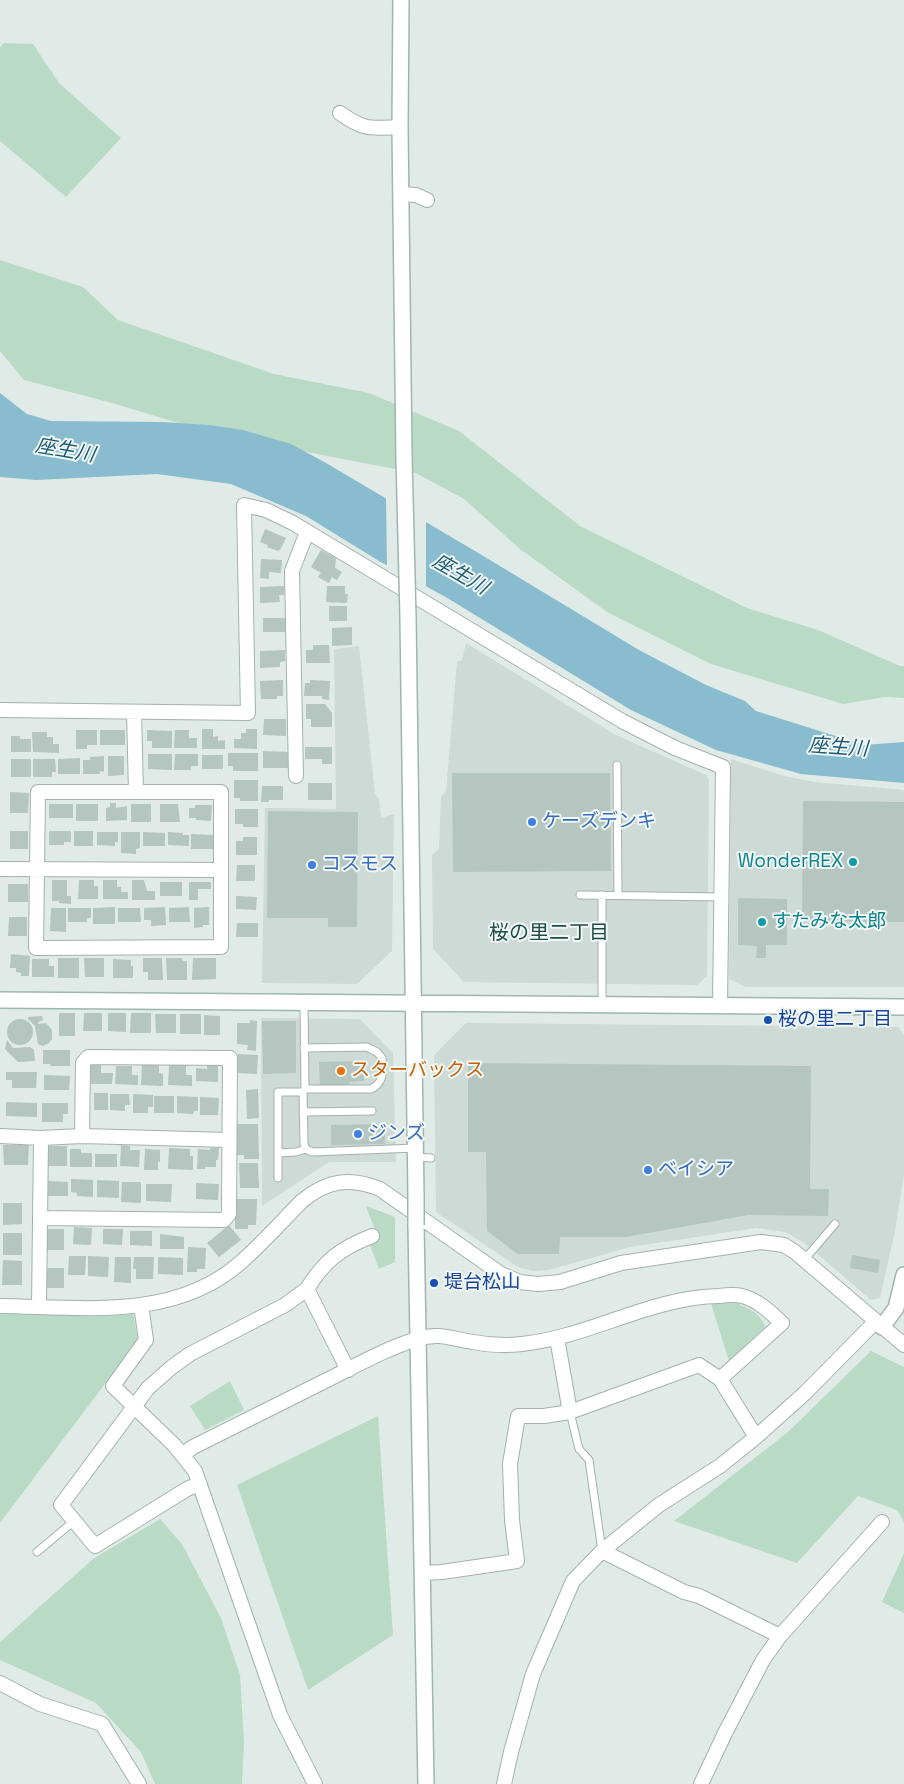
<!DOCTYPE html>
<html>
<head>
<meta charset="utf-8">
<style>
  body { margin:0 }
  canvas { display:block; background:#e0eae7 }
</style>
</head>
<body>
<canvas width="904" height="1784"></canvas>
<script>
const ctx = document.querySelector('canvas').getContext('2d');
ctx.lineJoin = 'round';
function fillPath(path, color) {
  ctx.fillStyle = color;
  ctx.fill(path, 'evenodd');
}
function strokePath(path, color, width, dash) {
  ctx.strokeStyle = color;
  ctx.lineWidth = width;
  ctx.lineCap = dash ? 'butt' : 'round';
  ctx.setLineDash(dash || []);
  ctx.stroke(path);
}
function label(font, color, halo, rows, align = 'center') {
  ctx.font = font + ' "Space Grotesk","Noto Sans JP",sans-serif';
  ctx.lineWidth = 4;
  ctx.setLineDash([]);
  ctx.textBaseline = 'middle';
  ctx.strokeStyle = halo;
  ctx.fillStyle = color;
  for (const [text, x, y, turn = 0] of rows) {
    ctx.save();
    ctx.translate(x, y);
    ctx.rotate((+turn || 0) * Math.PI / 180);
    ctx.textAlign = isNaN(turn) ? turn : align;
    if (halo) ctx.strokeText(text, 0, 0);
    ctx.fillText(text, 0, 0);
    ctx.restore();
  }
}
fillPath(new Path2D(`
  M466 643 616 735 706 775 709 780 707 976 697 985 464 982 433 949 432 855 439 849 441 797 446 791 457 662 462 660Z
  M359 646 375 794 379 799 381 818 394 814 392 951 357 984 262 983 265 808 336 809 334 649Z
  M731 759 784 776 815 782 904 790V987H746L729 979Z
  M261 1018 360 1019 393 1053 396 1162H329L262 1206Z
  M466 1023 898 1027 904 1035V1174L895 1231 880 1298 871 1300 806 1244 785 1232 756 1228 630 1247 549 1270 533 1271 518 1267 436 1212 434 1055Z`), '#cedad6');
fillPath(new Path2D(`
  M4 43 33 44 59 83 121 138 66 197 0 141V47Z
  M0 260 83 287 118 320 274 374 369 393 459 431 580 526 747 608 818 630 900 666H904V698L885 697 843 704 711 664 607 612 520 549 464 499 416 473 218 435 112 403 24 380 0 351Z
  M366 1206 395 1217V1262L379 1269 370 1245 379 1241Z
  M737 1303C749 1309 761 1313 765 1327L729 1361 711 1304Z
  M6 1312 133 1313 138 1340 0 1523V1315Z
  M871 1351 904 1367V1522L897 1510 858 1496 797 1563 674 1521 788 1432Z
  M230 1381 244 1410 205 1430 190 1406Z
  M378 1416 393 1635 308 1690 237 1485Z
  M160 1519 182 1544 221 1618 240 1675 244 1742 242 1784H155L141 1752 96 1703 0 1660V1642L93 1559Z
  M904 1553V1613L882 1602Z`), '#b9dbc6');
fillPath(new Path2D(`
  M0 393 27 414 51 421 163 422 209 425 243 430 291 444 326 463 480 554 639 650 706 685 745 701 756 711 864 745 904 742V783L801 774 716 750 631 710 444 596 379 561 306 516 231 484 157 474 36 480 0 477Z`), '#89bccf');
fillPath(new Path2D(`
  M386 496 426 519V589L387 568Z`), '#e0eae7');
fillPath(new Path2D(`
  M265 529 286 538 280 550H279L278 551 267 547 268 545 260 542Z
  M321 550 336 558 335 568 342 572 337 580 332 577 329 583 318 577 321 573 311 567Z
  M261 559 282 560 281 573 269 572V579L260 578Z
  M284 586V595H279L280 602 260 603V587Z
  M327 586H345V594H348L347 603 326 602Z
  M329 606H347V621H329Z
  M263 618H287V632H263Z
  M352 627V645L332 646V628Z
  M313 645H329L330 663H306V650H313Z
  M285 650V661L280 662V667L260 668V651Z
  M283 680V696H277V699H261L260 681Z
  M310 680 330 681 329 700 322 699V696H304L305 683H310Z
  M306 704H325L332 713V727H311V719H306Z
  M264 719H286V736L263 735Z
  M202 729H213V737L218 736V741L225 740V749H202Z
  M246 729H257V749L234 748V739H241V733H246Z
  M76 730H97V745H87V749H76Z
  M100 730H125V745H100Z
  M147 730 172 731V748H152V741H147Z
  M175 730H189V738H197V748H174Z
  M32 732H47V737H53V744H59V753L33 752Z
  M11 736H20V739H31V752H11Z
  M305 747H332V764H322V759H305Z
  M263 751 290 752V768H263Z
  M228 753H258V771H233V766H228Z
  M148 754H172V770L148 769Z
  M175 754H198V766H191V770H174Z
  M202 755H223V769H202Z
  M104 756V772L100 771V774H83V760H90V757Z
  M108 756H124V775L108 776Z
  M80 758V774H58V759Z
  M11 759H31V777H11Z
  M33 759H55L56 772H52V777H33Z
  M452 773H610L611 871 453 872Z
  M234 780H258V801H240V798H234Z
  M308 783H332V800H308Z
  M262 786H283V800H269V802H261Z
  M10 792 29 793 28 813H10Z
  M803 801 904 802V922L802 921Z
  M110 803H116V808L127 806V820L106 821V808L110 807Z
  M49 804H73V818H49Z
  M76 804H98V821H76Z
  M131 804H151V822H131Z
  M160 804H178L180 822H160Z
  M195 805H212L211 821 196 820V818H189V808H195Z
  M235 809H258V827H243V824H235Z
  M268 811 358 812 357 927H328V918H267Z
  M10 831H28V849H10Z
  M49 831H71V842H64V845H49Z
  M74 831H93V846H74Z
  M97 832H118V842H115V846L97 845Z
  M121 832H140V848L136 849V854L121 853Z
  M143 832 165 833V846H143Z
  M168 832 183 833V835H189V846L168 845Z
  M191 834 213 835V849H191Z
  M243 837H257V855H236V841H243Z
  M237 865H255V881H236Z
  M52 880H67V896H71V904L59 903V901H52Z
  M79 880H94V886H98V899H78Z
  M103 880H117V887H121V892H128V899H103Z
  M132 880H144L147 891H155V900H132Z
  M160 882H182V896H160Z
  M189 882H211V889H198V900H189Z
  M8 884H28V902H8Z
  M236 896 257 897 256 910 236 909Z
  M738 898 787 899V945H766V958H756L757 946 738 945Z
  M115 907V924H93V908Z
  M165 907 166 925 151 926V920H144V908Z
  M189 907 190 922H169V908Z
  M209 907V925H203V927L194 928V908Z
  M51 908H66V932L50 931Z
  M68 908H91V918H87V922H68Z
  M118 908H140L141 922H118Z
  M9 917H27V936H8Z
  M237 923H258V937H236Z
  M11 954 30 956 29 976H21V973L16 972V968H10Z
  M58 958H79V978H58Z
  M84 958H104V977H85Z
  M143 958H162L163 980H148V972H143Z
  M166 958H182L183 961H187V980H167Z
  M193 958H216V979L192 980Z
  M32 959H49V966H54V977H32Z
  M113 959 131 960V966H133V978H113Z
  M59 1013H75V1036H59Z
  M84 1013H102V1031H83Z
  M108 1013H126V1032L108 1031Z
  M131 1013H151V1033H130Z
  M155 1014H176V1033H156Z
  M180 1014H201V1034H180Z
  M204 1015 220 1016V1035H204Z
  M42 1016 43 1020 38 1022V1024L46 1023 52 1030V1039L49 1043 43 1046 38 1044 35 1026 28 1019V1017Z
  M7 1032a13 13 0 1 1 26 0a13 13 0 1 1-26 0Z
  M250 1020 257 1021 256 1051 247 1050 248 1045 237 1044V1023H250Z
  M262 1021H296V1073L263 1074Z
  M7 1040 13 1048 30 1047 34 1050 35 1061 18 1062 5 1049Z
  M43 1050H70V1066H51L50 1064H43Z
  M238 1054 258 1055 257 1074 237 1073Z
  M363 1061 364 1081 349 1082V1086L320 1087 319 1062Z
  M207 1063H218V1082L196 1081V1068L207 1069Z
  M468 1063 811 1066 810 1189H829L828 1216 748 1215 626 1237H560L559 1254H518L487 1231 486 1152H468Z
  M142 1064H159V1073L163 1074V1086L141 1085Z
  M91 1065H101V1073H113L112 1084H91Z
  M169 1065H186V1075H192V1086L168 1085Z
  M116 1066H132V1075H138V1085L115 1084Z
  M6 1072H37L36 1088H12V1080H6Z
  M44 1075 70 1076 69 1090H44Z
  M258 1089 259 1118 247 1119 246 1090Z
  M94 1093H108V1110H94Z
  M110 1094H129L130 1105H125V1111L110 1110Z
  M133 1094 153 1095V1107H148V1113H133Z
  M154 1096H174V1113H154Z
  M177 1096 198 1097V1111H194L193 1114 177 1113Z
  M200 1097 219 1098 218 1115H200Z
  M6 1102 37 1103V1117L6 1116Z
  M42 1103H68V1114H63V1122H42Z
  M234 1124H258L259 1159H244V1155H235Z
  M385 1124V1144L331 1145V1125Z
  M29 1144 28 1165H4L3 1145Z
  M121 1145 130 1146V1150H140L139 1167 120 1166Z
  M48 1146H67V1166H47Z
  M169 1148 190 1149V1156H193V1170L168 1169Z
  M210 1148H219L218 1160H216V1167H205V1169H197L198 1149 210 1150Z
  M70 1149H81V1153H92V1167H70Z
  M145 1149 160 1150V1162H158V1170H144Z
  M95 1154H117V1167H95Z
  M239 1163H258L259 1188H240Z
  M71 1179 93 1180V1197L77 1196V1193L71 1192Z
  M97 1180 119 1181V1198L97 1197Z
  M48 1181 68 1182V1196H47Z
  M122 1182H141V1203L121 1202Z
  M196 1183 219 1184 218 1200 196 1199Z
  M146 1184H172L171 1202 146 1201Z
  M235 1199H257L256 1225H248V1229H235Z
  M3 1203H22V1224L3 1225Z
  M229 1225 241 1240 219 1257 207 1243Z
  M74 1227 92 1228 91 1245 73 1244Z
  M46 1229H64V1250H46Z
  M103 1229H123L122 1245 103 1244Z
  M130 1231H152V1246L130 1245Z
  M3 1233H22V1255H3Z
  M160 1234 184 1237V1249H160Z
  M188 1247 206 1248 205 1269H197V1272H187Z
  M852 1255 880 1260 878 1273 850 1268Z
  M69 1256H86L85 1275H68Z
  M88 1256 109 1257 108 1277 88 1276Z
  M115 1257H131V1283L114 1282Z
  M134 1257H154L153 1279H136V1269H133Z
  M158 1257 183 1258V1275L158 1274Z
  M3 1260 22 1261V1285H2Z
  M45 1268H64V1288H45Z`), '#b5c5c0');
const lane = new Path2D(`
  M617 765 618 895
  M580 895 721 897
  M304 1002 305 1089 303 1092 304 1144 306 1149 312 1152 416 1148
  M602 1004V895
  M304 1048 367 1047 377 1052 382 1058C382 1072 385 1082 371 1089H305
  M303 1092H278V1153L296 1152 306 1149
  M303 1112 372 1111
  M416 1157 431 1158
  M278 1178V1153
  M804 1260 835 1224
  M570 1412 579 1449 589 1460 602 1551
  M37 1552 74 1521`);
const street = new Path2D(`
  M340 113C365 131 370 128 400 127
  M402 194 416 195 427 200
  M0 710 248 713 244 505 266 510 293 523 622 721 675 748 723 767 720 1005
  M134 712 136 792
  M296 776 292 571 307 532
  M38 792H221V947L36 948Z
  M0 869 221 870
  M0 1136 41 1138 39 1306
  M82 1136 229 1140
  M41 1218 224 1220 229 1214 230 1058 88 1057 83 1063 82 1136 41 1138
  M307 1289C324 1261 341 1248 372 1236
  M141 1305 146 1340 113 1386 174 1445 195 1471 280 1715 315 1784
  M0 1306C81 1307 174 1321 240 1263 262 1244 282 1221 302 1201 327 1180 350 1177 380 1189L501 1274 520 1282 538 1284 560 1282 621 1263 761 1242 784 1245 795 1252 904 1345
  M557 1338 570 1412
  M182 1455 193 1447C237 1425 281 1403 325 1381 355 1366 385 1349 417 1339 440 1332 451 1339 473 1342 489 1345 506 1346 522 1344 589 1337 651 1297 719 1296 726 1295 735 1294 742 1296 758 1300 770 1312 782 1323L720 1379
  M199 1484 187 1489 95 1546 61 1505 148 1388 172 1367 190 1354 285 1305 307 1289 348 1370
  M602 1551 684 1592 699 1596 780 1636
  M422 1573 442 1572 517 1561 512 1520 510 1464 518 1416H544L570 1412 699 1365 720 1379 756 1437
  M0 1683 40 1704 102 1724 139 1784
  M504 1784 511 1752 533 1674 573 1581 602 1551 659 1505 720 1466 756 1437 805 1393 875 1322
  M701 1784 725 1733 763 1660 780 1636 882 1522`);
const secondary = new Path2D(`
  M401 0 400 127 404 458
  M408 617 416 1196
  M0 1000 904 1007
  M416 1225 426 1784
  M882 1327 896 1308 904 1275`);
strokePath(lane, '#a3b2ae', 9);
strokePath(street, '#a3b2ae', 16);
strokePath(secondary, '#9fb6b0', 18);
strokePath(lane, '#fff', 7);
strokePath(street, '#fff', 14);
strokePath(secondary, '#fff', 15);
const secondaryBridge = new Path2D(`
  M404 458 408 617
  M416 1225V1196`);
strokePath(secondaryBridge, '#9fb6b0', 18, []);
strokePath(secondaryBridge, '#fff', 15);
for (const [x, y, r, color] of [
  [532,822,5,"#3f7fe0"],
  [853,862,5,"#0f9aa8"],
  [312,865,5,"#3f7fe0"],
  [762,922,5,"#0f9aa8"],
  [768,1020,5,"#1a4fb4"],
  [341,1071,5,"#e8710a"],
  [358,1134,5,"#3f7fe0"],
  [648,1170,5,"#3f7fe0"],
  [434,1283,5,"#1a4fb4"]
]) {
  const dot = new Path2D();
  dot.arc(x, y, r, 0, 2 * Math.PI);
  ctx.fillStyle = color;
  ctx.fill(dot);
  strokePath(dot, '#f0f7f4', 2);
}
label('19px', '#366cbe', '#f0f7f4', [
  ["ケーズデンキ",542,822],
  ["コスモス",322,865],
  ["ジンズ",368,1134],
  ["ベイシア",658,1170]
], 'left');
label('19px', '#0d838f', '#f0f7f4', [
  ["WonderREX",843,862],
  ["すたみな太郎",772,922,"left"]
], 'right');
label('19px', '#164399', '#f0f7f4', [
  ["桜の里二丁目",778,1020],
  ["堤台松山",444,1283]
], 'left');
label('19px', '#c56008', '#f0f7f4', [
  ["スターバックス",351,1071]
], 'left');
label('italic 20px', '#1d5b74', '#f0f7f4', [
  ["座生川",65,451,10],
  ["座生川",460,575,30],
  ["座生川",838,748,4]
]);
label('20px', '#1e4b46', '#f0f7f4', [
  ["桜の里二丁目",549,934]
]);
</script>
</body>
</html>
